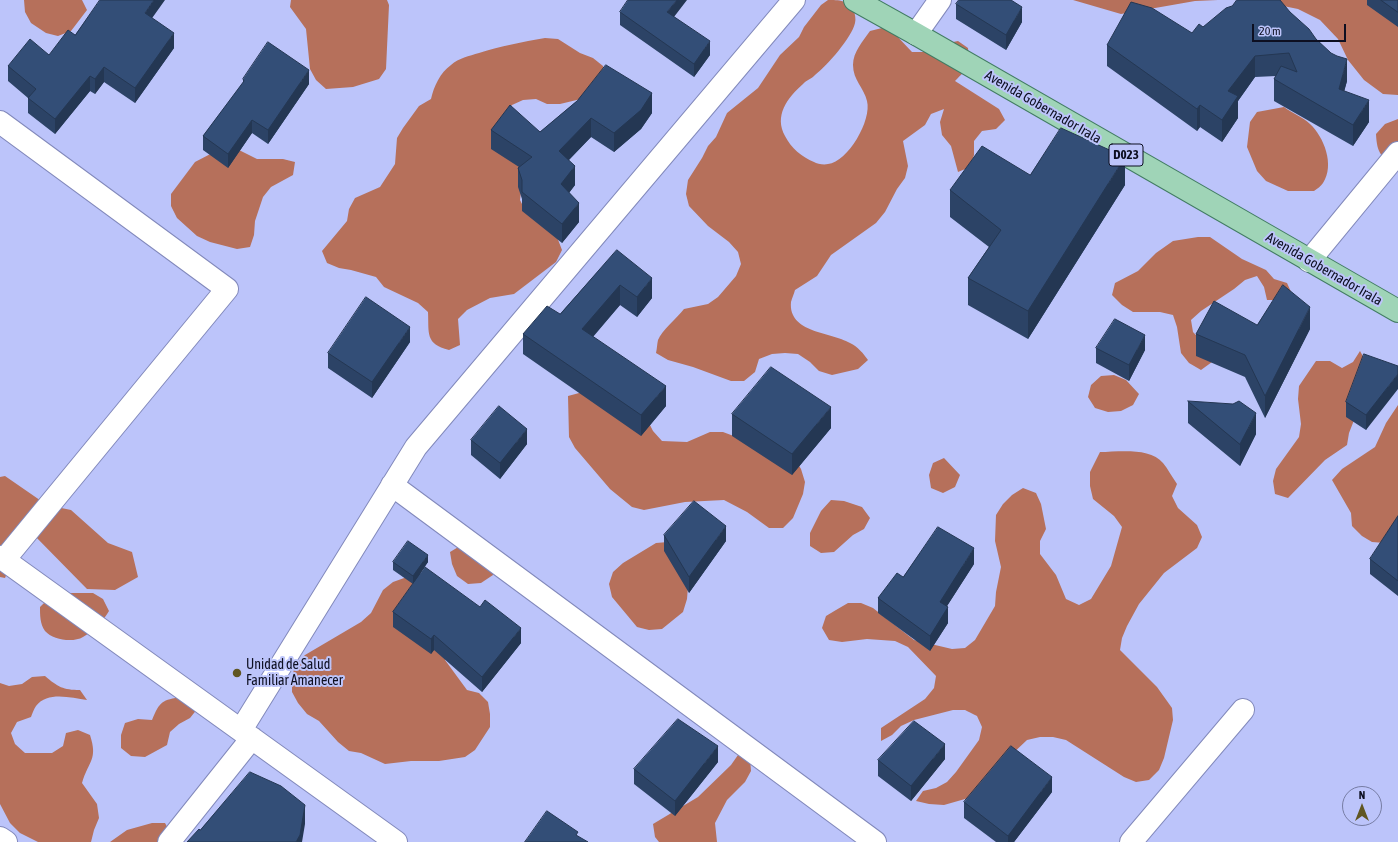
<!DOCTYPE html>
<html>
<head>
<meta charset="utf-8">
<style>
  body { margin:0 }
  #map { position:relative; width:1398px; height:842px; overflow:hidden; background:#bcc4fa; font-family:"Asap Condensed",sans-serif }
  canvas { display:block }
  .north { position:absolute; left:1342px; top:786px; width:40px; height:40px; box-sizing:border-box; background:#bcc4fa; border:1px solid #767ca3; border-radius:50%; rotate:0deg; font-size:11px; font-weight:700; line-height:16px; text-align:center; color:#0d0f21 }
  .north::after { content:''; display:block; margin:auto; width:14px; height:18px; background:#605622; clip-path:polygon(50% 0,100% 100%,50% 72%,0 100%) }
  .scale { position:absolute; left:1252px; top:24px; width:94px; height:18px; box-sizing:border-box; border:2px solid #0d0f21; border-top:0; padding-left:5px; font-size:12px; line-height:14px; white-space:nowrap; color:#0d0f21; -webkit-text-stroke:3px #bcc4fa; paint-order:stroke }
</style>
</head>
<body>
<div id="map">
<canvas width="1398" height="842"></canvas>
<div class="north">N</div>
<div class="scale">20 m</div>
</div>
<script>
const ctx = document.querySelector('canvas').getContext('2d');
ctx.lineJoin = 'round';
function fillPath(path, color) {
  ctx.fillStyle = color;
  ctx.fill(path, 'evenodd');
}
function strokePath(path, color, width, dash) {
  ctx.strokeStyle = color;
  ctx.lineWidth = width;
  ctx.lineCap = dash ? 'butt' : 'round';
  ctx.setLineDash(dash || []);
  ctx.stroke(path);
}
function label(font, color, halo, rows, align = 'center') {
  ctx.font = font + ' "Asap Condensed",sans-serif';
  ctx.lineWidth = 4;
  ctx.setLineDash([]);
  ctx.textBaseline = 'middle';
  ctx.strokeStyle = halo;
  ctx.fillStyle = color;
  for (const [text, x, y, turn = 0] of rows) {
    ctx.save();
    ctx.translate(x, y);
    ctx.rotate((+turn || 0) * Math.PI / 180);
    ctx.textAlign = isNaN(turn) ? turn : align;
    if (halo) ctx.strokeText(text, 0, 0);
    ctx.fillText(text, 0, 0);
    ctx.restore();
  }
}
fillPath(new Path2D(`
  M24 0H82L87 10 71 31 58 36 46 33 31 23 25 12Z
  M291 0H387L389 5 386 69 379 79 353 87 326 89 316 80 310 69 306 29 290 7Z
  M828 0C838 0 850 0 854 11 855 15 856 19 855 23 852 37 827 66 815 75 812 79 806 80 803 84 787 98 774 116 785 136 791 148 802 157 814 162 817 164 824 165 828 164 848 162 872 120 867 101 864 88 853 80 853 65 853 52 863 41 870 31L882 28 894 33 912 52H924L934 46 958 41 968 48C970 66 968 68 955 81L999 109 1005 120 996 129 982 131 974 141V155L970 167 958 172 951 146 942 135 940 122 944 109 931 114 925 125 903 141 908 166 905 178 897 189 885 212 876 223 831 255 817 276 795 290C794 294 792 298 791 302 788 333 831 332 850 343 858 347 863 353 868 360L858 369 832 375 819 371 810 362 798 354 785 353 772 354 759 359 755 372 744 381H731L693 367 668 360 656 353C657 349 657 344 658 340 662 330 677 318 684 309L708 304 718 297 736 276 741 264 738 252 729 242 708 226 689 206 686 194 688 180 702 158 708 146 716 137 727 113 758 88 780 55 799 37 804 27 821 5Z
  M1073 0H1218L1195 1 1121 14Z
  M1254 0H1375L1398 22V95L1383 94 1364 80 1348 60 1338 39 1320 20 1298 9Z
  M545 38 558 39 580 53 593 58 603 66V79L585 98 560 104H547L536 99 523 100 512 105 504 116 518 163 523 175 520 200 526 212 557 237 562 250 556 262 514 294 490 298 467 310 458 319 460 345 449 350C425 344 429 333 428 312L418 303 384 287 376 277 351 270 339 268 327 263 322 251 347 221 349 209 355 198 380 187 395 164 397 138 403 128 419 106 431 99C434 86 440 73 451 65 459 58 469 56 479 53 501 46 522 42 545 38Z
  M1284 107C1292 113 1303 117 1310 124 1324 137 1335 165 1323 183 1321 186 1317 189 1314 191H1288L1266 181 1257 171 1247 147 1250 122 1257 112Z
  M1398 119V167C1381 157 1377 154 1376 134L1385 124Z
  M233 147 257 159H283L295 162 293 175 271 187 263 197 255 221 254 235 250 247 237 249 210 242 197 236 177 218 171 206V194L195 162 220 149Z
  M1198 237H1210L1242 259 1266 270 1274 279 1287 283 1292 294 1281 300H1267L1264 287 1257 276 1245 280 1234 289 1201 311 1191 320 1193 332 1210 350 1212 362 1201 370 1189 363 1181 353 1177 327 1173 315 1160 312H1133L1122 305 1112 295 1115 283 1138 271 1156 253 1173 241Z
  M1360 351 1366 362 1358 410 1349 433 1347 445 1325 460 1288 498 1275 494 1273 481 1276 469 1299 437 1301 424 1298 399 1299 386 1316 361H1330L1342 368 1353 362Z
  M1114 375 1126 380 1139 394 1133 405 1121 411 1108 412 1095 408 1088 397 1091 385 1101 376Z
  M594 389 647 419 653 431 662 441 687 442 710 432H723L795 459 801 469 805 482 803 494 793 518 783 528H769L747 512 724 500 685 502 644 510 632 507 610 489 575 448 569 437 568 396Z
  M1398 405V533L1385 543 1372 542 1362 536 1352 526 1351 513 1332 480 1342 469 1375 447 1386 423Z
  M1100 452C1118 452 1150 447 1163 463 1168 469 1172 477 1177 484L1172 496 1178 508 1197 525 1202 537 1197 548 1164 573 1139 604 1127 626 1122 638 1120 650 1157 687 1172 708 1173 720 1164 758 1159 770 1149 780 1136 782 1124 777 1066 740 1053 737H1040L1027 740 1008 758 972 797 944 805 929 804 916 801 923 791 936 788 947 782 956 772 979 740 982 727 977 716 965 710H953L914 720 901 726 892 735 881 741V728L925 699 934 688 936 676 908 647 895 641 867 639 842 642 829 640 822 628 826 616 836 610 848 603H861L873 608 914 640 952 649 965 648 975 640 995 606 996 592 1001 567 995 541 996 515 1003 504 1012 495 1023 488 1036 493 1041 504 1046 529 1040 541V554L1056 575 1066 599 1079 605 1091 599 1111 566 1122 527 1114 516 1093 499 1090 486V472Z
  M944 458 960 475 955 487 943 493 931 488 929 475 933 463Z
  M5 476 47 505 71 510 108 543 132 552 138 577 115 590 87 589 32 533 15 554 5 578 0 577V477Z
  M831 500 844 501 862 507 870 518 864 529 853 535 834 552 821 553 810 546V533L821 511Z
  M668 542 689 574 687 599 683 612 662 629 649 630 637 627 612 597 609 584 613 572 623 563 656 543Z
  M460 546 492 563 493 575 481 583 468 584 457 576 452 564 450 552Z
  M419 575 447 647 445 660 467 690 479 693 488 702 490 714V727L475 750 465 757 439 761H411L385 764 361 753 349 751 338 742 319 721 307 714 298 703 292 692V678L295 665 305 655 361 622 371 613 383 590 393 582 407 577Z
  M60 593H93L103 599 109 611C103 621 94 631 83 637 73 643 53 640 45 631 40 624 40 615 40 607L49 598Z
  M45 676C58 687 63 690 80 690L87 700C71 698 48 691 36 706 34 709 32 714 31 717L17 722 11 733 15 744 25 753H52L63 746 66 733 78 730 90 735C98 760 89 760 82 783L97 804 99 818 94 830 91 842H38L20 833 10 823 0 804V683L9 686 22 684 32 677Z
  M182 697 198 708 190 718 179 724 170 732 167 745 145 757 131 756 121 748V735L125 723 138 719 152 720C160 701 162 700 182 697Z
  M738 755 750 758 751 771 745 782 727 800 715 823 717 842H659L655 837 653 824 698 797 731 765Z
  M152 823H165L171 834 164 842H110L127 830Z`), '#b6705b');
const minor = new Path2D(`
  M916 34 940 0
  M0 122 227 289 4 560
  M1309 261 1398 153
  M392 485 875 842
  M0 557 396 842
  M241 730 416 447 794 0
  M0 838 6 842
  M169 842 252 738
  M1131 842 1243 710`);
const major = new Path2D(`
  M855 0 916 34 1398 311`);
strokePath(minor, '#8289bb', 24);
strokePath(major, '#427c63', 24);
strokePath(minor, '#fff', 22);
strokePath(major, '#9fd4b7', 22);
fillPath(new Path2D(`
  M1367 0H1398V27L1367 5Z
  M956 4 1022 22 1006 50 956 19Z
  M620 12 674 17 710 55 694 77 620 25Z
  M1290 12 1316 39 1347 81 1344 91 1369 122 1353 146 1274 101V79L1276 76 1255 77 1238 101V118L1222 142 1200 127 1197 131 1107 66V45L1192 33 1203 27Z
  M152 18 174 48 135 103 104 82 95 94 90 91 55 134 28 113V98L8 81V66L49 55 75 35Z
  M243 79 309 84 268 144 252 133 228 168 203 150V136L243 83Z
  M577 101 652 113 641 129 614 152 591 137 569 160 575 185 569 193 579 222 562 243 522 211V199L518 187V168L519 167 491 149V130L540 132Z
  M1030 175 1125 185 1028 339 968 305V278L989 247 950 217V190Z
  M617 250 652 298 637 317 620 305 593 337 666 406 641 436 523 354V334L560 314Z
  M1310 329 1265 418 1245 377 1196 356V334Z
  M410 342 372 398 328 368V353Z
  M1096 348 1145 350 1129 381 1096 363Z
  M1398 366 1366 430 1346 417V402Z
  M1188 401 1256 434 1240 466 1188 423Z
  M732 414 831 428 792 475 732 436Z
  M471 440 527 444 500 479 471 455Z
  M1398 516V596L1370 574V559Z
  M664 535 726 541 689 593 664 551Z
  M393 562H428L420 573 521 643 482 692 434 650 431 654 393 627V612L413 584 393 570Z
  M974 564 947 606 948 623 930 651 878 613V598L903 577Z
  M945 759 911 801 878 776V760Z
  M718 762 675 816 634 784V769Z
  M1052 792 1014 842H996L964 818V802Z`), '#2c4366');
fillPath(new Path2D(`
  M154 0H165L145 28V13Z
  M677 0H687L667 26V12Z
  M1022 7V22L1006 50V35Z
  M174 33V48L135 103V88Z
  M710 41V55L694 77V64Z
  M1255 56V77L1238 101V118L1222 142V120L1228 91Z
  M1347 59V81L1339 111V89Z
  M104 67V82L95 94V79Z
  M309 70V84L268 144V130Z
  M90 76V91L55 134V119Z
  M652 93V113L641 129 614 152V133Z
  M1369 100V122L1353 146V125Z
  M1200 105V127L1197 131V109Z
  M591 118V137L559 170V151Z
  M252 120V133L228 168V154Z
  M1125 157V185L1028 339V311Z
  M575 166V185L561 203V184Z
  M579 203V222L562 243V224Z
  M652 278V298L637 317V297Z
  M620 285V305L582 349V329Z
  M1310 307V329L1265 418V396Z
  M410 327V342L372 398V382Z
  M1145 335V350L1129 381V365Z
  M1398 374V389L1366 430V415Z
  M666 386V406L641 436V415Z
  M831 407V428L792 475V454Z
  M1256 413V434L1240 466V444Z
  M527 429V444L500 479V463Z
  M726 526V541L689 593V577Z
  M974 548V564L940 617V602Z
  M428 555V562L413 584V576Z
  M948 607V623L930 651V636Z
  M521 628V643L482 692V677Z
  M434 635V650L431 654V639Z
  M945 744V759L911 801V786Z
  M718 746V762L675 816V801Z
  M1052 777V792L1014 842H1008V836Z
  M305 805V824L302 842H296Z`), '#243753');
const building = new Path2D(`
  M100 0H154L145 13 174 33 135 88 104 67 95 79 90 76 55 119 28 98 36 89 8 66 30 39 49 55 68 30 75 35Z
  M628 0H677L667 12 710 41 694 64 620 12Z
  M959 0H1011L1022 7 1006 35 956 4Z
  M1237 0H1280L1290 12 1309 29 1316 39 1331 53 1337 56 1347 59 1339 89 1369 100 1353 125 1274 79 1281 66 1297 72 1289 53 1255 56 1228 91 1238 96 1222 120 1200 105 1197 109 1107 45 1131 2 1152 8 1192 33 1199 24 1203 27 1226 8 1232 6Z
  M1381 0H1398V12Z
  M268 42 309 70 268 130 252 120 228 154 203 136 244 81 243 79Z
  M606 65 652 93 641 110 614 133 591 118 559 151 575 166 561 184 579 203 562 224 522 192V180L518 168 532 157 491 130 510 105 540 132 577 101Z
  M1061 128 1125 157 1028 311 968 278 1001 230 950 190 982 146 1030 175Z
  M617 250 652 278 637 297 620 285 582 329 666 386 641 415 523 334 547 306 560 314Z
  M1283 285 1310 307 1265 396 1245 355 1196 334 1214 301 1257 325Z
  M366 297 410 327 372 382 328 353Z
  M1115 319 1145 335 1129 365 1096 348Z
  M1364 354 1398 366V374L1366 415 1346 402Z
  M771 367 831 407 792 454 732 414Z
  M1188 401 1233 404 1239 401 1256 413 1240 444Z
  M499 406 527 429 500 463 471 440Z
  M694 501 726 526 689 577 664 535Z
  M1398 516V581L1370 559Z
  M938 527 974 548 940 602 948 607 930 636 878 598 897 573 903 577Z
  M408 541 428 555 413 576 393 562Z
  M425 567 480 607 485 600 521 628 482 677 434 635 431 639 393 612Z
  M678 719 718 746 675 801 634 769Z
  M914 721 945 744 911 786 878 760Z
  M1011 746 1052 777 1008 836 964 802Z
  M250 772 281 786 305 805 300 835 296 842H187L199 829 200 830Z
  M547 811 578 832 576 835 588 842H525Z`);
fillPath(building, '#334e77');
strokePath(building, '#243753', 1);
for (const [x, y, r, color] of [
  [237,673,5,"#605622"]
]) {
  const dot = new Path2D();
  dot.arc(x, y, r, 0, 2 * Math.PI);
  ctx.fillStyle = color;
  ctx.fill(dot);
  strokePath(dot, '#bcc4fa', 1.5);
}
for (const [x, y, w] of [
  [1126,155,34]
]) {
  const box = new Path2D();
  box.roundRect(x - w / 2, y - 11, w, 22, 3);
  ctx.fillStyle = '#bcc4fa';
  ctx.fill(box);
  strokePath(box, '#0d0f21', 1);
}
label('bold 13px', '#0d0f21', null, [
  ["D023",1126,155]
]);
label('14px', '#0d0f21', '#bcc4fa', [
  ["Avenida Gobernador Irala",1043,107,30],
  ["Avenida Gobernador Irala",1324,269,30]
]);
label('14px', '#0d0f21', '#bcc4fa', [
  ["Unidad de Salud",246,665],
  ["Familiar Amanecer",246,681]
], 'left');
</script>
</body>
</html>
